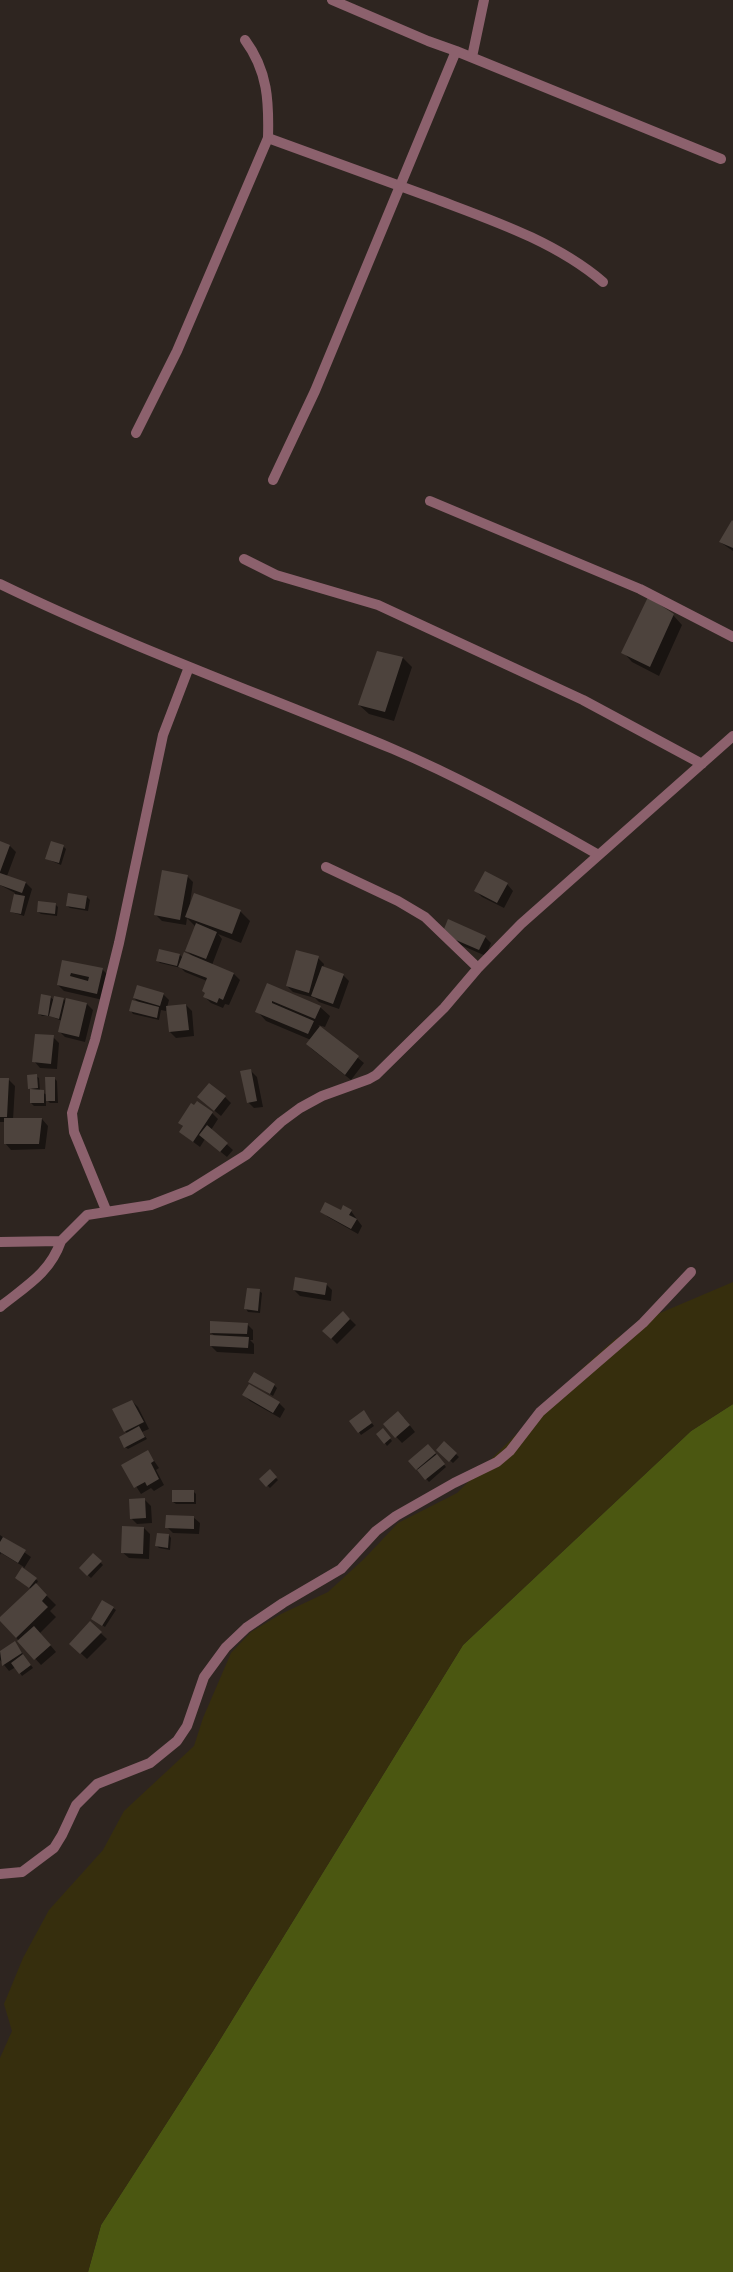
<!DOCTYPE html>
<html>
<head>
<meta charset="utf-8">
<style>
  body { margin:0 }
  canvas { display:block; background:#2e2520 }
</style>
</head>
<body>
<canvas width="733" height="2272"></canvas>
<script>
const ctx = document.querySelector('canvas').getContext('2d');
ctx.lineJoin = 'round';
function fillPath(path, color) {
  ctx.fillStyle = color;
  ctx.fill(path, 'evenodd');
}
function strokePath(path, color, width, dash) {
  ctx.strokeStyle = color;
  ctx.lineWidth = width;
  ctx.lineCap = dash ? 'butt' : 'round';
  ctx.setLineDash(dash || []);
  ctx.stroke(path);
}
fillPath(new Path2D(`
  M733 1404V2272H88L101 2225 213 2051 463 1645 691 1431Z`), '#4b5711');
fillPath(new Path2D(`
  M733 1282V1404L691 1431 463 1645 213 2051 101 2225 88 2272H0V2058L12 2031 4 2004 23 1958 49 1910 103 1850 124 1811 194 1746 203 1718 231 1653 251 1632 281 1614 328 1592 364 1559 398 1523 457 1493 587 1364 614 1340 646 1319Z`), '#362e0d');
fillPath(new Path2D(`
  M733 522V551L720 542Z
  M673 615 682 625 659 676 632 662 623 652Z
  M377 653 403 658 412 667 394 721 369 714 359 705Z
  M0 842 10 846 16 852 7 876 26 883 32 889 24 916 11 912 15 893 0 885Z
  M63 846 66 849 61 865 47 859Z
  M187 876 193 882 190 903 240 911 250 921 241 943 218 934 222 939 212 965 234 974 240 980 229 1005 225 1004 223 1008 211 1003 205 997 207 981 185 972 181 968 160 963 157 960 180 955 183 958 193 957 187 951 196 927 187 918 186 925 162 921 156 915Z
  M507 884 513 891 504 908 482 897 476 891Z
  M87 897 90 900 88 911 70 908 67 906Z
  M55 904 58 907 57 916 41 914 38 912Z
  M485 937 491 943 486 956 449 940Z
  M318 958 324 964 323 968 343 975 349 981 339 1009 319 1002 315 998 293 992 287 986Z
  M63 961 102 969 108 975 103 1000 64 991 58 985Z
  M268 985 320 1007 330 1016 325 1027 318 1025 364 1063 351 1080 313 1050 307 1044 311 1040 266 1021 257 1011Z
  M163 994 169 1000 166 1011 161 1010 159 1020 133 1014 131 1011 140 1004 134 998Z
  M50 997 54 1000 64 999 66 1002 67 999 87 1004 93 1010 85 1042 65 1037 59 1031 62 1021 50 1016H42L39 1014Z
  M186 1005 192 1011 194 1036 176 1038 170 1032Z
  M53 1037 59 1043 57 1069 40 1068 34 1061Z
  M251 1071 257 1077 263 1107 254 1108 248 1102Z
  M36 1076 39 1078 40 1091 47 1095 54 1078 57 1081 58 1103H50L46 1099V1106H34L31 1103 33 1091 31 1088Z
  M0 1079 9 1080 15 1086 13 1120 42 1119 48 1126 45 1149 11 1150 5 1143V1122H0Z
  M225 1097 231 1103 221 1116 205 1103Z
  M194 1106 212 1113 218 1119 211 1130 233 1150 227 1157 205 1139 200 1147 180 1132 184 1127 179 1123Z
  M322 1211H351L362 1226 358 1234 328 1217Z
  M326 1284 332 1290 331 1301 300 1296 294 1290Z
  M259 1291 262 1293 260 1313 248 1312 246 1309Z
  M343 1312 356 1325 337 1344 324 1331Z
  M247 1324 253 1330V1340H250L254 1344V1354L217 1352 211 1346 215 1336 211 1333Z
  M250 1382 274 1385 277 1388 273 1396Z
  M244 1395 279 1403 285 1409 280 1418 250 1401Z
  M132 1401 138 1407 149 1429 142 1432 147 1439 128 1449 125 1447 128 1434 125 1431Z
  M366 1415 374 1426 361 1435 359 1432Z
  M404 1418 415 1432 402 1443 384 1424Z
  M385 1432 392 1441 387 1446 385 1443Z
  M444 1443 459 1457 453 1463 438 1450Z
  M148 1452 159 1468 156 1470 164 1485 154 1491 151 1488 141 1494 123 1466Z
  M434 1452 446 1467 429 1482 410 1461Z
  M269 1471 278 1480 270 1488 261 1479Z
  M193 1491 196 1494V1504H176L173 1502Z
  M145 1500 151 1506 152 1523 137 1524 131 1518Z
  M193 1517 200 1523 199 1534 173 1533 167 1527Z
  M144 1528 150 1534 149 1559 129 1558 122 1552Z
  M0 1535 31 1557 23 1570 38 1581 36 1585 56 1605 50 1611 56 1617 40 1633 56 1652 41 1665 0 1620 31 1589 16 1577 24 1567 1 1553 0 1555Z
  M169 1535 171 1538 170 1550 159 1548 157 1546Z
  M93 1555 103 1565 91 1578 80 1568Z
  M113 1608 116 1610 105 1627 95 1621Z
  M90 1623 107 1639 87 1659 71 1644Z
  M15 1643 33 1668 22 1676 16 1667 9 1671 0 1660V1652Z`), '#0007');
fillPath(new Path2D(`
  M732 520 733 521V548L719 542Z
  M648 597 674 614 650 667 621 653Z
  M377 651 403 657 385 712 358 705Z
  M0 841 10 845 0 872Z
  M51 841 64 845 59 863 45 859Z
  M162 870 188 875 180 920 154 915Z
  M485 871 508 883 497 903 474 891Z
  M0 873 26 882 22 893 0 885Z
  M68 893 87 896 85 909 66 906Z
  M194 893 241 910 232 934 185 917Z
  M14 894 25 896 21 914 10 912Z
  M38 901 56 903 55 914 37 912Z
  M448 919 486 936 479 950 442 934Z
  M196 923 217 932 206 959 185 951Z
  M159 949 180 954 177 966 156 961Z
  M296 950 319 956 309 993 286 986Z
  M184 952 234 973 223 1000 219 998 217 1003 203 997 205 993 202 991 207 978 178 967Z
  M62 960 103 968 97 994 57 985ZM71 973 89 977 88 981 70 976Z
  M322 966 344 974 333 1004 311 996Z
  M267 983 321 1006 315 1019 272 1001V1003L314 1021 308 1034 255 1012Z
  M137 985 164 993 160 1006 133 998Z
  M41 994 51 996 48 1016 38 1014Z
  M54 996 64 998 59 1019 49 1016Z
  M66 998 87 1003 79 1037 58 1032Z
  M132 1000 159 1007 157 1018 129 1011Z
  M186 1004 189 1030 169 1032 166 1006Z
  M320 1026 359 1056 345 1075 306 1044Z
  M35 1034 54 1035 51 1064 32 1062Z
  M251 1069 257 1101 247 1103 240 1071Z
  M37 1074 38 1088 28 1089 27 1075Z
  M45 1077H55V1101H46Z
  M0 1078H9L7 1117H0Z
  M209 1083 226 1096 214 1111 197 1097Z
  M30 1089 44 1090V1103H30Z
  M197 1101 213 1112 193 1142 179 1132 183 1126 178 1123 191 1103 194 1105Z
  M4 1118H42L39 1144H4Z
  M207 1125 228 1143 220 1152 199 1135Z
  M325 1202 341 1210 343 1205 352 1210 349 1215 357 1219 351 1229 320 1212Z
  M295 1277 327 1283 325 1295 293 1290Z
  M247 1288 260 1289 258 1311 244 1309Z
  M343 1311 350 1319 331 1339 322 1331Z
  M210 1321 248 1323 247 1334 210 1333Z
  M210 1335 249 1337 248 1348 210 1346Z
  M254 1372 275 1384 270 1394 248 1382Z
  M249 1384 280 1402 273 1413 242 1395Z
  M132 1400 144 1422 124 1432 112 1409Z
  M364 1410 372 1423 358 1433 349 1421Z
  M398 1411 410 1425 395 1438 383 1424Z
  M139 1426 145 1437 124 1448 119 1437Z
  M383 1428 391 1438 384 1444 376 1434Z
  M444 1441 457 1453 449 1462 436 1450Z
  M428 1444 436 1453 416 1470 408 1461Z
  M148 1450 154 1461 151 1463 159 1479 147 1486 145 1482 134 1488 121 1465Z
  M437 1454 445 1464 425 1480 417 1470Z
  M270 1469 277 1477 266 1487 259 1479Z
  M172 1490H194V1502H172Z
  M145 1498 146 1518 130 1519 129 1499Z
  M166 1515 194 1516V1529L165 1528Z
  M122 1526 144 1527 143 1554 121 1553Z
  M157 1533 169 1534 168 1548 155 1546Z
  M3 1537 26 1550 18 1563 0 1552V1542Z
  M93 1553 102 1561 87 1576 79 1568Z
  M22 1567 37 1578 29 1588 15 1578Z
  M36 1583 47 1595 42 1601 48 1607 16 1638 0 1621V1617Z
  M102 1600 114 1607 102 1626 91 1619Z
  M90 1621 102 1632 80 1654 69 1644Z
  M34 1626 51 1645 34 1660 17 1641Z
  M15 1641 22 1653 2 1666 0 1651Z
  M23 1654 31 1665 19 1674 11 1663Z`), '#4d433d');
strokePath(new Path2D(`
  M332 0 428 41 456 51 721 159
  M245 40C268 71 269 102 268 138
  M472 57 484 0
  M136 433 177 351 268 138C323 158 378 178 433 198 491 220 555 241 603 282
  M273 480 315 391 456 51
  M430 501 640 589 733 637
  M244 559 276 575 378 605 583 700 702 764
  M0 584C128 646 261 694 393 749 463 779 531 816 597 854
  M326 867 398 901 425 917 478 968
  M106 1210 74 1132 72 1113 95 1040 119 943 163 735 189 667
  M0 1242 61 1241 87 1215 151 1205 190 1190 246 1155 281 1122 300 1108 322 1096 369 1079 376 1075 444 1008 478 968 521 924 733 736
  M0 1307C26 1286 50 1273 61 1241
  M0 1874 22 1872 54 1848 62 1835 76 1805 97 1784 150 1763 177 1741 187 1726 204 1677 226 1647 246 1628 283 1603 341 1569 376 1531 396 1516 454 1483 497 1462 510 1451 540 1412 643 1323 691 1272`), '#8c616d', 10);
</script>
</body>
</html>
